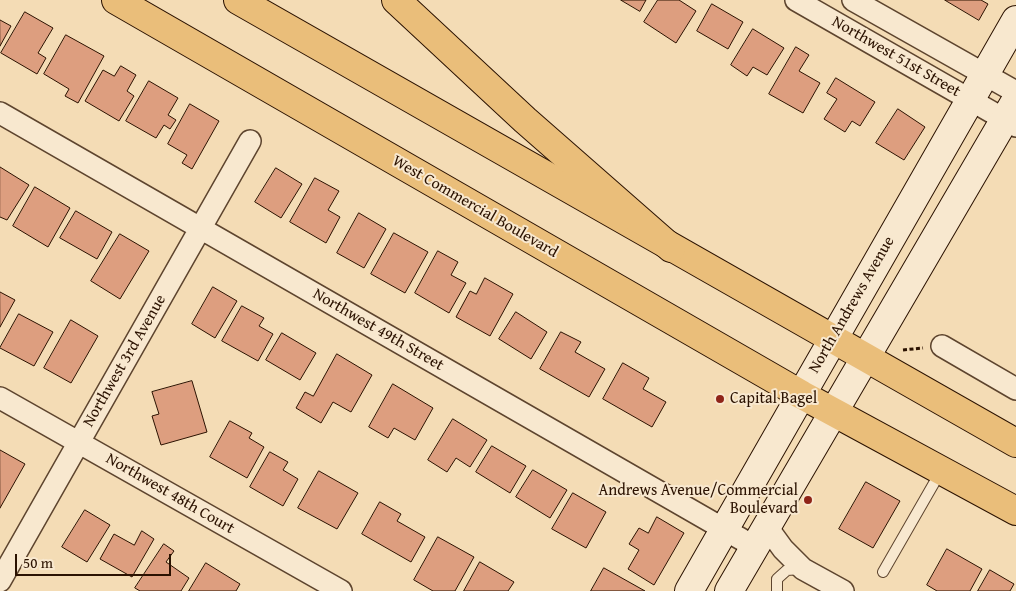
<!DOCTYPE html>
<html>
<head>
<meta charset="utf-8">
<style>
  body { margin:0 }
  #map { position:relative; width:1016px; height:591px; overflow:hidden; background:#f4dcb5; font-family:"Gentium Book Plus",serif }
  canvas { display:block }
  .scale { position:absolute; left:15px; top:554px; width:156px; height:22px; box-sizing:border-box; border:2px solid #2b1201; border-top:0; padding-left:6px; font-size:15px; line-height:18px; white-space:nowrap; color:#2b1201; -webkit-text-stroke:4px #f8e8cf; paint-order:stroke }
</style>
</head>
<body>
<div id="map">
<canvas width="1016" height="591"></canvas>
<div class="scale">50 m</div>
</div>
<script>
const ctx = document.querySelector('canvas').getContext('2d');
ctx.lineJoin = 'round';
function fillPath(path, color) {
  ctx.fillStyle = color;
  ctx.fill(path, 'evenodd');
}
function strokePath(path, color, width, dash) {
  ctx.strokeStyle = color;
  ctx.lineWidth = width;
  ctx.lineCap = dash ? 'butt' : 'round';
  ctx.setLineDash(dash || []);
  ctx.stroke(path);
}
function label(font, color, halo, rows, align = 'center') {
  ctx.font = font + ' "Gentium Book Plus",serif';
  ctx.lineWidth = 4;
  ctx.setLineDash([]);
  ctx.textBaseline = 'middle';
  ctx.strokeStyle = halo;
  ctx.fillStyle = color;
  for (const [text, x, y, turn = 0] of rows) {
    ctx.save();
    ctx.translate(x, y);
    ctx.rotate((+turn || 0) * Math.PI / 180);
    ctx.textAlign = isNaN(turn) ? turn : align;
    if (halo) ctx.strokeText(text, 0, 0);
    ctx.fillText(text, 0, 0);
    ctx.restore();
  }
}
const building = new Path2D(`
  M621 0H646L640 11Z
  M658 0H679L696 11 676 43 644 22Z
  M945 0H981L988 4 979 20Z
  M712 4 743 22 728 49 697 31Z
  M25 12 53 28 38 53 46 58 37 74 1 53Z
  M0 20 11 26 0 46Z
  M753 29 784 48 767 75 753 67 747 76 731 65Z
  M66 35 104 56 78 103 65 96 69 89 44 74Z
  M796 47 809 55 799 71 820 83 803 113 769 94Z
  M121 66 136 75 127 91 134 96 119 121 85 101 103 70 114 76Z
  M836 78 875 102 860 126 852 121 845 132 824 119 837 99 827 93Z
  M149 81 178 98 168 115 176 120 170 129 164 125 156 138 126 121Z
  M190 104 219 121 192 169 182 163 187 155 168 144Z
  M898 109 925 127 904 160 876 143Z
  M0 167 29 185 7 220 0 217Z
  M276 168 302 184 281 218 255 202Z
  M315 178 339 191 328 210 340 217 326 243 290 222Z
  M35 187 70 208 48 247 13 226Z
  M76 211 112 232 97 259 60 238Z
  M359 213 386 229 364 268 337 253Z
  M394 233 428 252 405 293 371 274Z
  M120 234 149 251 120 299 91 281Z
  M438 251 458 262 451 275 466 283 449 313 415 293Z
  M485 278 513 294 490 336 456 317 470 291 476 294Z
  M213 287 237 301 215 338 192 324Z
  M0 292 15 300 0 327Z
  M242 306 264 318 259 326 273 334 258 361 222 341Z
  M516 312 547 332 531 359 499 339Z
  M19 314 53 332 34 366 0 348Z
  M71 320 98 336 71 383 44 368Z
  M561 332 581 342 575 352 605 369 589 397 540 369Z
  M282 333 316 353 300 380 266 360Z
  M337 354 372 375 351 412 333 402 321 423 296 408 305 392 313 396Z
  M623 363 649 378 643 389 666 402 652 427 603 399Z
  M192 381 207 432 161 445 152 416 159 414 152 392Z
  M393 384 433 408 415 440 394 428 388 438 369 427Z
  M453 419 487 440 470 467 456 458 447 472 428 460Z
  M230 421 252 433 249 438 264 447 247 478 210 457Z
  M492 446 526 466 510 493 476 472Z
  M0 450 25 464 0 508Z
  M270 452 288 462 283 470 298 479 283 506 250 487Z
  M533 470 567 490 550 518 516 497Z
  M319 471 358 493 337 529 298 508Z
  M866 482 900 501 873 548 839 529Z
  M573 493 606 512 586 548 552 529Z
  M380 502 401 514 397 521 425 537 411 562 362 534Z
  M85 510 110 525 87 562 62 547Z
  M657 517 684 533 654 585 628 569 639 550 629 544 639 528 648 533Z
  M142 531 154 539 132 577 100 559 114 534 134 545Z
  M438 537 474 557 455 591H433L414 580Z
  M164 544 174 551 166 562 189 578 181 591H140L135 588Z
  M947 549 982 569 970 591H937L927 585Z
  M480 562 514 582 508 591H464Z
  M206 563 240 584 236 591H189Z
  M604 568 645 591H591Z
  M990 570 1014 584 1010 591H978Z`);
fillPath(building, '#dd9e7f');
strokePath(building, '#2b1201', 1);
const service = new Path2D(`
  M883 572 941 471
  M777 591V579L787 570 801 569`);
const minor = new Path2D(`
  M796 0 1016 126
  M853 0 1016 92
  M0 113 755 547
  M942 346 1016 389
  M0 398 341 591
  M767 527 783 549 803 569 843 591
  M0 581 250 141`);
const secondary = new Path2D(`
  M689 591 1016 20
  M729 591 1016 100`);
const primary = new Path2D(`
  M116 0 802 395 1016 511
  M238 0 1016 443`);
const motorway = new Path2D(`
  M396 0 525 120 671 248`);
strokePath(service, '#5d442e', 12);
strokePath(minor, '#5d442e', 24);
strokePath(secondary, '#2b1201', 30);
strokePath(primary, '#2b1201', 30);
strokePath(motorway, '#2b1201', 30);
strokePath(new Path2D(`
  M903 350 923 348`), '#2b1201', 3, [4, 2.5]);
strokePath(service, '#f8e8cf', 10);
strokePath(minor, '#f8e8cf', 21);
strokePath(secondary, '#f8e8cf', 28);
strokePath(primary, '#eabe7a', 28);
strokePath(motorway, '#eabe7a', 28);
for (const [x, y, r, color] of [
  [720,399,5,"#8f2418"],
  [808,500,5,"#8f2418"]
]) {
  const dot = new Path2D();
  dot.arc(x, y, r, 0, 2 * Math.PI);
  ctx.fillStyle = color;
  ctx.fill(dot);
  strokePath(dot, '#f8e8cf', 2);
}
label('16px', '#2b1201', '#f8e8cf', [
  ["Northwest 51st Street",896,57,30],
  ["West Commercial Boulevard",475,207,30],
  ["North Andrews Avenue",852,305,-60],
  ["Northwest 49th Street",378,330,30],
  ["Northwest 3rd Avenue",125,361,-60],
  ["Northwest 48th Court",170,494,30]
]);
label('16px', '#2b1201', '#f8e8cf', [
  ["Capital Bagel",730,399],
  ["Andrews Avenue/Commercial",798,491,"right"],
  ["Boulevard",798,509,"right"]
], 'left');
</script>
</body>
</html>
